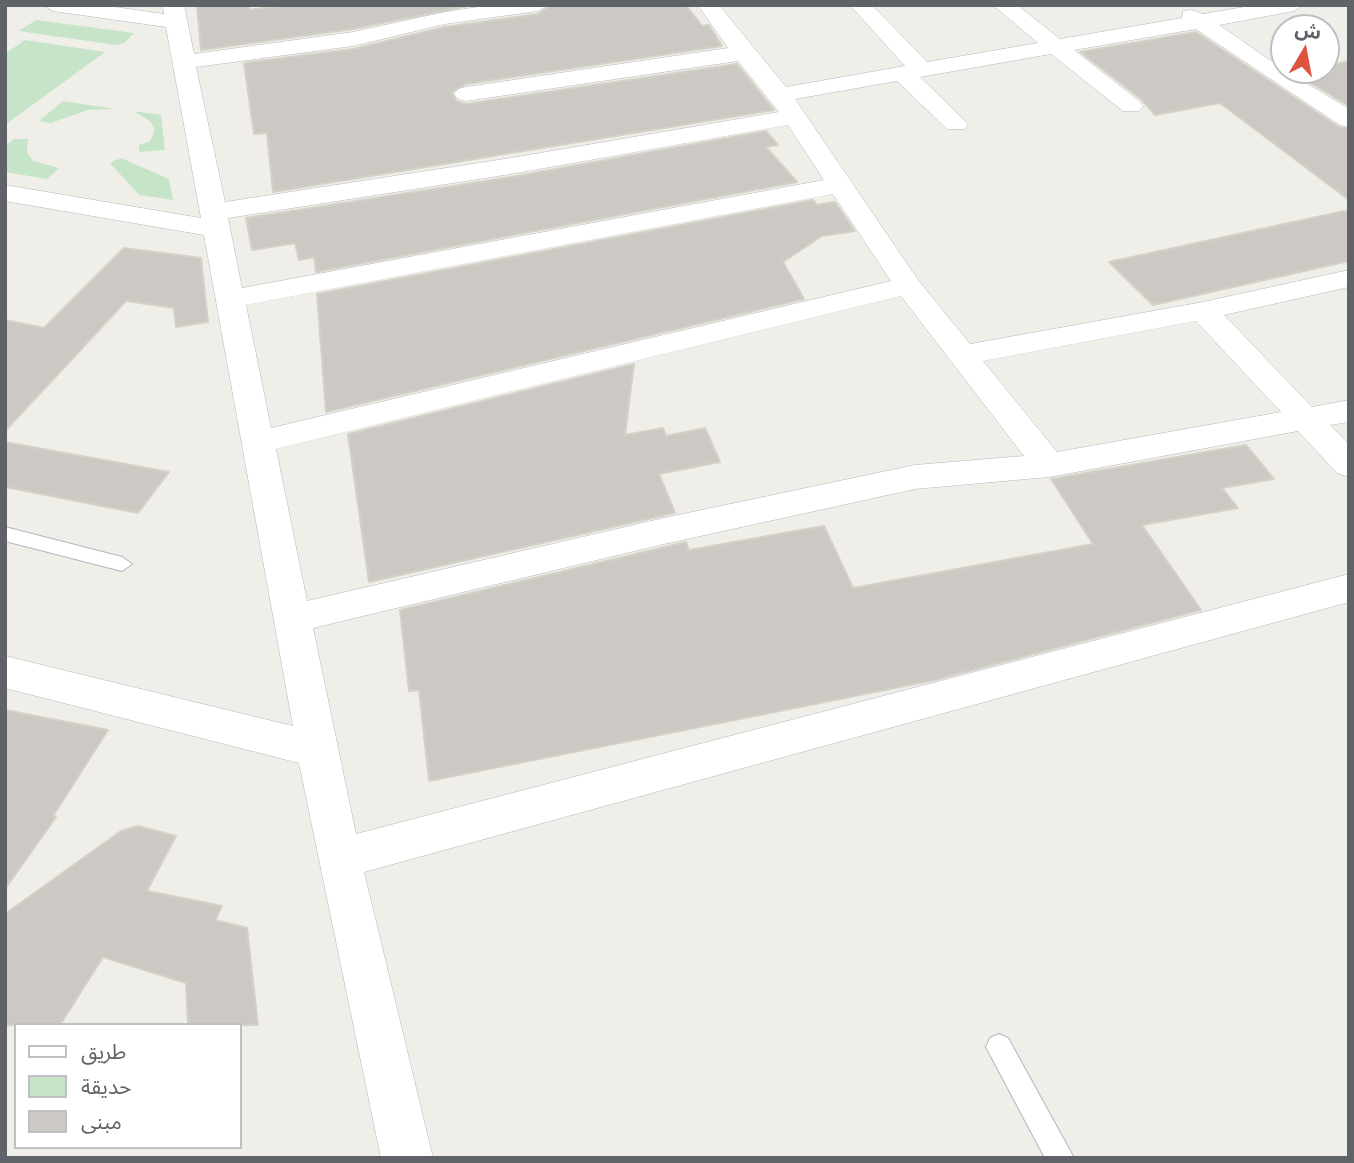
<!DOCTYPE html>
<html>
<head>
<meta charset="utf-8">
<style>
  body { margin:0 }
  #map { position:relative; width:1354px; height:1163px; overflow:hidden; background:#f0eee8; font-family:"IBM Plex Sans","Noto Sans Arabic",sans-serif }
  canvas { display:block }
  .frame { position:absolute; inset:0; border:7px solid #5f6267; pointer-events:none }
  .legend { position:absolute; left:14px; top:1023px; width:228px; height:126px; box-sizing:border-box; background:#fff; border:2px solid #bfc0c2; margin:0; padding:9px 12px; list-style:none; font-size:21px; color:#5f6267 }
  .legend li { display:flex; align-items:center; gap:14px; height:35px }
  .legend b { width:35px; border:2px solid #bfc0c2 }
  .north { position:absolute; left:1270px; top:14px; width:70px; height:70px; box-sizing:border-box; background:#fff; border:2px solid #bfc0c2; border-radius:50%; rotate:10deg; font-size:19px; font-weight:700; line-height:28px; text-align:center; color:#5f6267 }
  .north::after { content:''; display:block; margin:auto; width:24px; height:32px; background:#de533f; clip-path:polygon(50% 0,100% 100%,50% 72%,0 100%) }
</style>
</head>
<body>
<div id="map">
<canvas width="1354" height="1163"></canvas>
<div class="frame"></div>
<ul class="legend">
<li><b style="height:9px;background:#fff"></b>طريق</li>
<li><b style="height:19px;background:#c6e5c8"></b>حديقة</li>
<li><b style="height:19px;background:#ccc9c4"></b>مبنى</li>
</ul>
<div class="north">ش</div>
</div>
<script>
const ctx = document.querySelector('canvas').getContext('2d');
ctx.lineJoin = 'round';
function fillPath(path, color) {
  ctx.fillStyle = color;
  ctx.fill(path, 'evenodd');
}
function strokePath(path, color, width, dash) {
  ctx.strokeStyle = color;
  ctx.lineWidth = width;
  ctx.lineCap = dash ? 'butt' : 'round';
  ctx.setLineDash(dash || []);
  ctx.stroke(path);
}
fillPath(new Path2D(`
  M36 20 134 33 124 43 116 45 19 31Z
  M25 40 105 52 5 125V54Z
  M63 101 115 109 88 110 51 123 39 121Z
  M133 111 161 115 165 150 139 152V145L150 141 155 130 150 121Z
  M14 139H28L27 152 33 161 59 168 47 179 5 172V146Z
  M121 158 169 179 173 200 139 195 110 163Z`), '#c6e5c8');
const building = new Path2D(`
  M197 5H249L250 10 285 5H472L353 29 201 50Z
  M551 5H686L702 26 709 25 722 46 466 84 452 92 456 101 466 104 737 64 774 110 273 192 267 133 254 134 244 63 353 49 445 27 538 14Z
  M1196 32 1339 127 1349 129V200L1220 103 1155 115 1141 99 1080 52Z
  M1349 61V106L1294 73 1326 70V66Z
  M766 131 778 145 766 147 797 182 316 272 314 257 299 260 295 243 252 250 246 218 511 177Z
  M813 200 817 205 835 202 855 231 822 236 783 262 804 299 326 412 317 294Z
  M1349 210V261L1153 305 1109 262Z
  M124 248 201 258 208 322 176 327 174 308 126 301 5 431V320L44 328Z
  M634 364 625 435 663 428 666 436 705 428 720 462 659 474 675 513 369 582 348 434Z
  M5 442 169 472 138 513 5 487Z
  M1246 445 1274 479 1222 488 1238 508 1142 525 1201 610 935 680 429 781 419 690 409 691 400 610 686 542 689 550 824 526 853 588 1093 544 1051 479Z
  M5 710 108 730 53 816 56 817 5 889Z
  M138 826 176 836 147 891 222 906 215 920 247 928 258 1025H188L186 983 103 957 60 1025H5V914L121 831Z`);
fillPath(building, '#ccc9c4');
strokePath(building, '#d4d1c6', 2);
const service = new Path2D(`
  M5 527 122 557 132 564 122 571 5 541Z
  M999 1034 1008 1038 1074 1158H1045L986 1047 990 1038Z`);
const minor = new Path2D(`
  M43 5H101L164 14 163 5H184L194 54 353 32 445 12 491 5H548L538 11 445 24 353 46 196 67 225 202 511 158 779 112 738 61 466 101 458 99 454 94 458 89 466 87 728 48 698 5H719L786 87 905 66 850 5H872L927 62 1038 43 993 5H1017L1060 39 1182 18 1183 11 1191 10 1203 14 1256 5H1304L1294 11 1219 25 1284 70 1349 109V127L1340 125 1196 29 1074 50 1139 101 1143 106 1139 111H1123L1051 54 920 77 968 124 965 129H947L897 81 795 99 918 280 970 344 1203 302 1349 270V287L1224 315 1312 407 1349 400V422L1330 425 1349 444V477L1337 473 1298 431 1049 477 915 489 664 544 313 628 356 834 1349 574V602L364 872 433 1158H381L299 763 5 688V656L293 726 204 235 5 201V185L201 218 166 27 53 11ZM788 125 824 180 242 288 228 218 511 174ZM833 194 891 281 271 428 246 305ZM901 296 1024 456 915 465 664 518 307 601 276 449ZM1196 321 1281 412 1057 452 983 361Z`);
strokePath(service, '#b4b7bb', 2);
strokePath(minor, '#b4b7bb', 1);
fillPath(service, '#fff');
fillPath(minor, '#fff');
</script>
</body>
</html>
